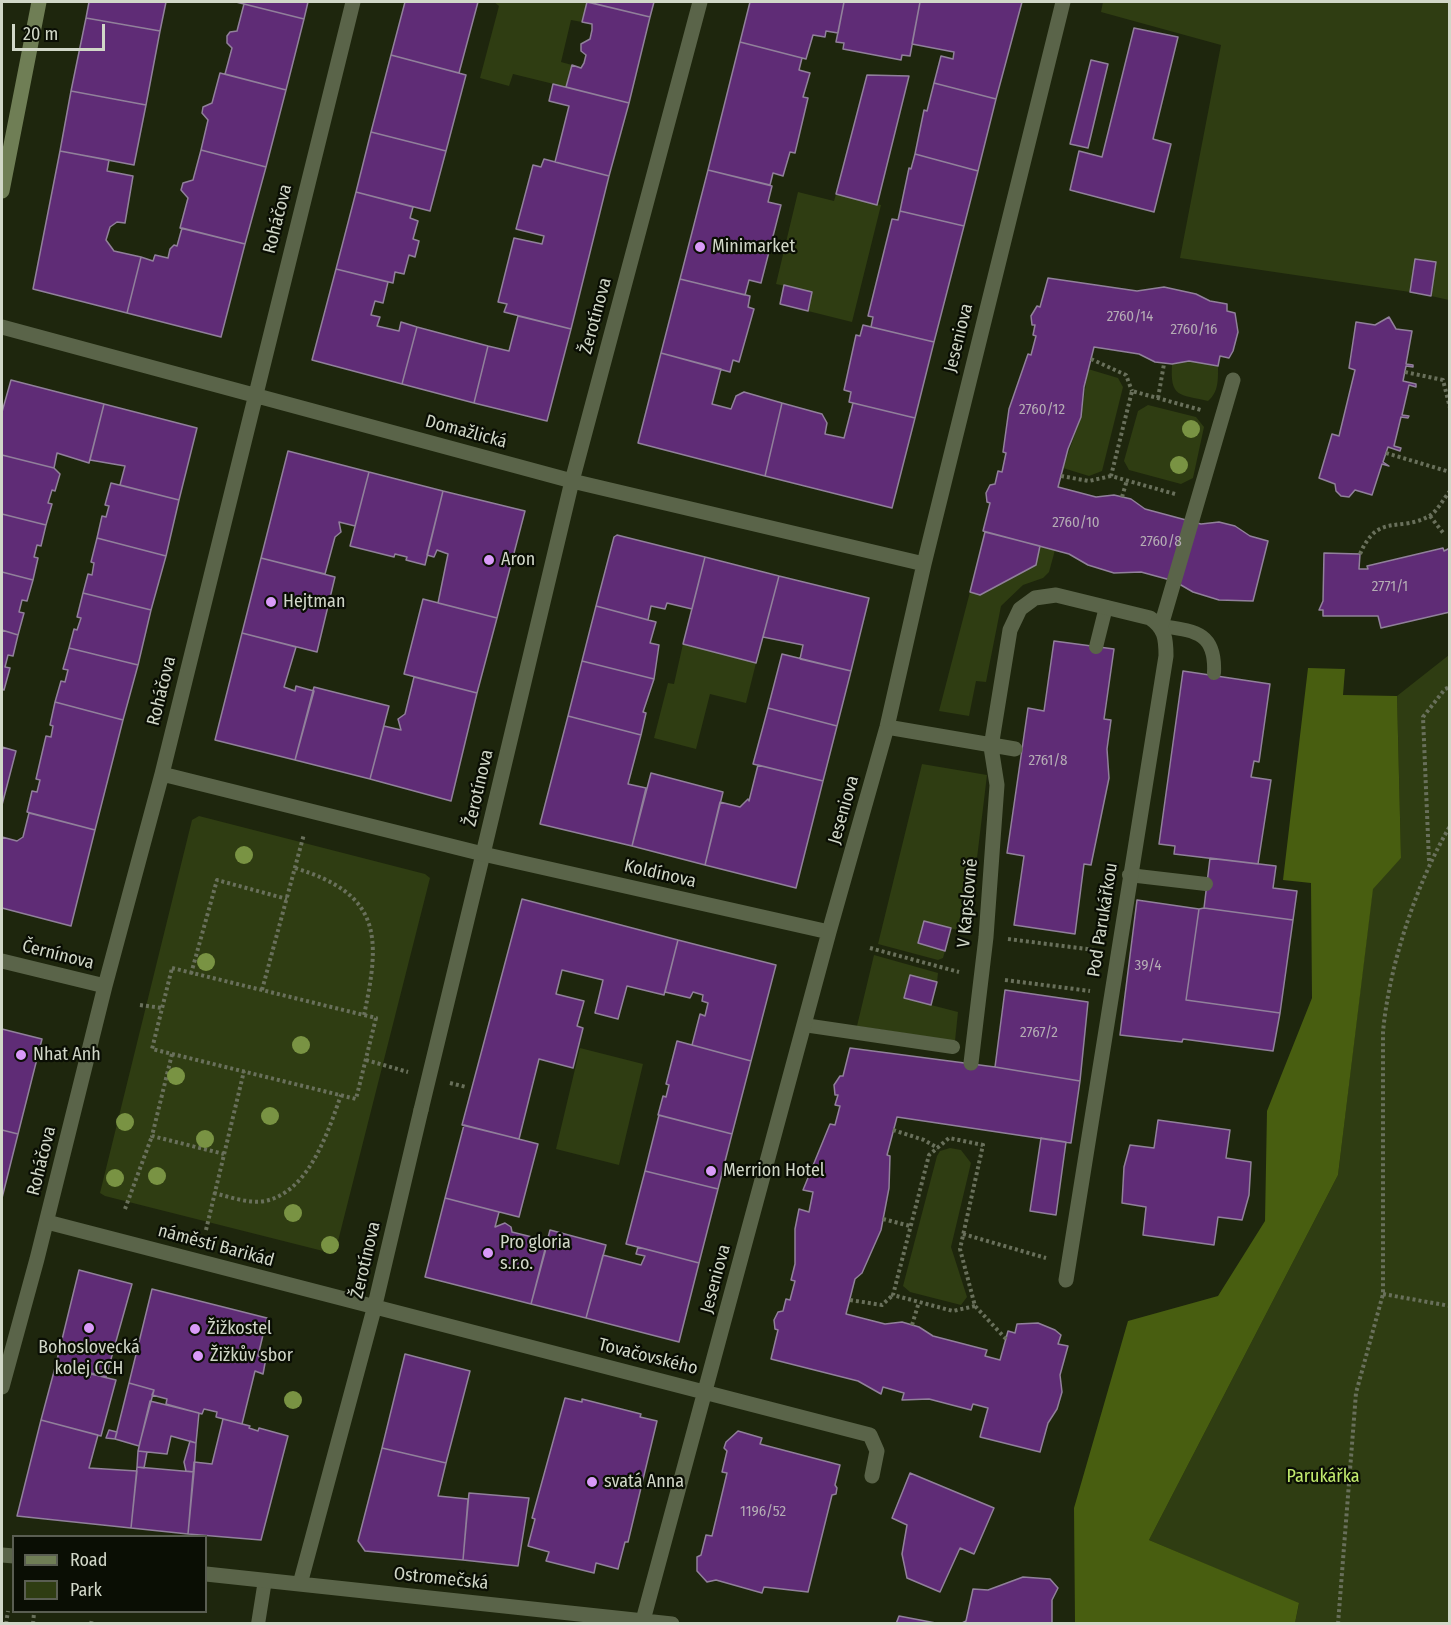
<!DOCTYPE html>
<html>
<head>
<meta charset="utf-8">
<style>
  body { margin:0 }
  #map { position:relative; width:1451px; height:1625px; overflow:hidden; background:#1e260d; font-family:"Fira Sans Condensed",sans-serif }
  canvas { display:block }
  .frame { position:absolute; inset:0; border:3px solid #d1d7c8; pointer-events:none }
  .legend { position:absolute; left:12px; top:1535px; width:195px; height:78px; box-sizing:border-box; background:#0a0e04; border:2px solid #5a5e52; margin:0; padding:8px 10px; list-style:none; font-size:18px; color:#d1d7c8 }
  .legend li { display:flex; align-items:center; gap:12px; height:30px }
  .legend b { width:30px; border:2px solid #5a5e52 }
  .scale { position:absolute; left:12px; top:24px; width:93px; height:27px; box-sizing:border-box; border:3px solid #d1d7c8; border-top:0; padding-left:8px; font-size:18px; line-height:21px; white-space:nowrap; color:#d1d7c8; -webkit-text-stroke:4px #0a0e04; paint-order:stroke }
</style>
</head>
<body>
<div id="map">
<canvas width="1451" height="1625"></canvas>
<div class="frame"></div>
<ul class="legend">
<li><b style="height:8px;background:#6f7e55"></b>Road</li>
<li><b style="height:16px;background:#2f3d12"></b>Park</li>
</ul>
<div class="scale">20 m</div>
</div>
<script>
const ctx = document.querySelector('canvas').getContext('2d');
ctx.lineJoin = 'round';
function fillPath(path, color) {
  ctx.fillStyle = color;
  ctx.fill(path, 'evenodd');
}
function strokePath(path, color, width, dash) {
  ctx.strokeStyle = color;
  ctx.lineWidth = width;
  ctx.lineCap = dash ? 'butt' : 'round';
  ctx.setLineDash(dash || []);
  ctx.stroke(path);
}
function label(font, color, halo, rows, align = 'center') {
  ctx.font = font + ' "Fira Sans Condensed",sans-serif';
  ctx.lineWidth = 4.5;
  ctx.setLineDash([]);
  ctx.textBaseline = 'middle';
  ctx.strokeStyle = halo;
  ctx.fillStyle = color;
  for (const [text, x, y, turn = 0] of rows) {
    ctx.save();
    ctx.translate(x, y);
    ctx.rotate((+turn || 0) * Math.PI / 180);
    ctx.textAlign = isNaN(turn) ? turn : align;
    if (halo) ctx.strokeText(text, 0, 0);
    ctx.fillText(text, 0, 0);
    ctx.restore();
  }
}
fillPath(new Path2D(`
  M494 2H587L582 22 571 20 561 62 572 65 566 87 513 74 509 86 480 78 499 6Z
  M1103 2H1449V300L1431 296 1435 261 1415 259 1410 292 1180 258 1221 45 1101 12Z
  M798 192 834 201 836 194 881 205 852 322 808 311 812 292 776 284Z
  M1189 361 1218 366C1218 379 1219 392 1208 401 1179 394 1170 398 1172 364Z
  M1088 369 1118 378 1123 387 1102 471 1089 476 1063 468 1081 417Z
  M1148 405 1196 417 1204 427 1193 478 1181 484 1129 470 1124 461 1138 411Z
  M1040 546 1055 550 1049 572 1043 578 1023 585 1001 606 986 682 976 681 969 716 939 711 970 592 980 595 1036 565Z
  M683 644 756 663 746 703 710 694 696 749 654 738 668 683 674 684Z
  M1449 655V1623H1295L1299 1604 1149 1540 1338 1175 1373 885 1401 858 1397 696Z
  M922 764 987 775 968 933 924 921 918 943 945 951 943 958 938 960 878 944Z
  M199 816 425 874 430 878 336 1249 331 1253 105 1196 100 1193 192 820Z
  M874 955 938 973 937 982 910 976 904 998 958 1012 955 1041 857 1026Z
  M580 1048 643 1064 619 1165 556 1149Z
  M950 1148 961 1150 971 1163 951 1247 967 1297 961 1305 910 1292 903 1286 937 1156 940 1151Z`), '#2f3d12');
fillPath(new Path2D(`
  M1308 668 1345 669 1343 695 1397 696 1401 858 1373 889 1338 1175 1149 1540 1299 1603 1295 1623H1075L1074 1508 1128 1321 1218 1296 1265 1221 1267 1111 1312 998 1311 883 1283 880Z`), '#485e10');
const building = new Path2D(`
  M89 2H166L160 31 86 18Z
  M236 2H308L304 19Z
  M405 2H478L459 73 391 55Z
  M587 2 650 17 629 103 566 87 572 65 581 68 584 63 586 55 581 51V44L590 39 592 30V24L582 22Z
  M588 2H654L650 17Z
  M750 2H844L838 33 826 31 825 37 813 35 806 59 740 42Z
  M844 2H920L910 56 902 55 901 60 843 49 844 43 836 42Z
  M920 2H1022L996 99 934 83 941 56 953 59 954 52 912 44Z
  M244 4 304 19 286 90 225 74 232 48 227 43V36L230 32 237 31Z
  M86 18 160 31 146 105 71 91Z
  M1134 28 1178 37 1153 139 1171 144 1154 212 1070 190 1079 151 1102 157Z
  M740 42 802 58 799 70 810 73 803 97 808 98 795 153 790 152 783 176 773 173 770 185 708 170Z
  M391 55 466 75 446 151 371 132Z
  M1091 60 1108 64 1088 148 1070 144Z
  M220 73 286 90 266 167 201 150 208 120 202 113 203 107 212 103Z
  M867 75 909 76 877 205 836 194Z
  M934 83 996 99 978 171 915 154 924 110 927 111Z
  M553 84 629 103 609 176 555 162 569 106 549 101Z
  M71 91 146 105 134 165 60 151Z
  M371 132 446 151 430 211 356 192Z
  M201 150 266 167 245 244 180 228 188 198 181 190 183 183 193 180Z
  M60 151 109 160 107 171 133 176 125 223 117 222 110 227 106 240 114 251 141 257 127 313 33 289Z
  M915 154 978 171 964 226 900 211 909 168 911 169Z
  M544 159 609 176 571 329 504 312 507 304 498 302 514 238 542 244 544 236 516 229 533 165 541 167Z
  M708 170 772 186 768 202 781 205 761 283 749 280 745 295 680 279Z
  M356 192 413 207 410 218 418 221 413 239 419 241 415 257 409 255 404 274 395 272 393 283 336 269Z
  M900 211 964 226 934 342 871 327 873 317 868 316 892 219 898 220Z
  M182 228 245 244 221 337 127 313 141 257 153 261 155 255 168 258 170 249 174 245 177 246Z
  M1415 259 1436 262 1431 296 1410 292Z
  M336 269 388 282 383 303 375 301 371 315 380 317 377 326 399 331 401 322 417 327 402 384 312 360Z
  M1048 278 1137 291 1164 287 1196 294 1210 301 1227 304V311L1235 313 1238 332 1233 351 1229 358 1220 356 1218 366 1189 361 1172 364 1155 362 1139 354 1094 347 1084 387 1081 417 1068 449 1058 487 1096 497 1114 495 1131 499 1145 509 1201 524 1219 522 1235 526 1250 536 1268 541 1253 601 1219 600 1193 592 1174 581 1141 572 1114 573 1088 565 1069 554 983 531 990 503 987 502 986 493 990 485 995 484 998 471 1002 472 1006 453 1003 452 1009 409 1028 354 1031 355 1036 336 1033 335 1035 325H1032L1031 316 1037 306 1040 307Z
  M680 279 750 296 748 307 754 309 739 362 733 360 730 372 661 353Z
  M784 285 812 292 808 311 780 304Z
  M518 316 571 329 547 421 474 403 488 346 509 351Z
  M1389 317 1396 329 1412 331 1406 364 1413 365V367L1406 366 1403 381 1416 384V387L1409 385 1402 415 1409 416 1408 418 1401 417 1394 446 1401 448 1400 451 1388 447 1383 462 1389 466 1382 464 1372 495 1355 490 1349 497 1341 496 1336 491 1335 484 1319 478 1332 434 1339 436 1355 370 1349 368 1356 322 1375 325Z
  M863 325 934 342 915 418 849 402 851 392 844 390 856 335 860 336Z
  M417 327 488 346 474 403 402 384Z
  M661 353 721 369 712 404 731 409 736 396 744 392 782 403 765 476 638 443Z
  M11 380 104 404 89 463 57 453 54 468 2 455V412Z
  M782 403 822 414 827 423 825 434 844 438 853 403 915 418 892 508 765 476Z
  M104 404 197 428 179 500 120 485 125 466 90 460Z
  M288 451 369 472 355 526 339 522 341 532 335 537 325 574 261 558Z
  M2 455 54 468 60 474 55 491 52 490 48 503 52 504 46 525 2 514Z
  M369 472 443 491 425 565 406 560 407 557 395 554 394 557 350 546Z
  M111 483 179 500 166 556 97 538 102 516 106 517 109 506 105 505Z
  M443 491 525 511 497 618 438 603 448 554 437 550 434 557 427 555Z
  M2 514 46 525 41 546 37 545 34 557 38 558 33 580 2 572Z
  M985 532 1040 546 1036 565 980 595 970 592Z
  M617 535 705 557 692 609 667 603 665 609 651 606 648 620 596 606 614 537Z
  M97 538 166 556 151 610 83 593 88 574 92 575 94 563 91 562Z
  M1443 548 1444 551 1450 548V612L1381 628 1378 616H1323V610H1319L1323 601 1324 553 1360 554 1359 569H1368L1367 566Z
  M705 557 779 576 756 663 683 644Z
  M261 558 335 577 317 652 242 633Z
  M2 572 33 580 27 601 22 600 19 612 24 613 18 635 2 630Z
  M779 576 869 598 851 671 800 659 803 645 763 637Z
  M83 593 151 610 138 665 69 648 74 629 77 630 81 618 77 617Z
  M423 599 497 618 477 693 404 674Z
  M596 606 656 622 650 643 659 645 654 679 582 661Z
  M2 630 18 635 13 656 8 655 5 667 10 668 4 690 2 689Z
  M242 633 296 647 284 687 295 691 296 686 314 691 295 760 215 740Z
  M1054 641 1114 649 1104 719 1111 720 1107 749 1109 778 1091 865 1084 864 1075 934 1014 925 1024 856 1007 853 1028 708 1044 711Z
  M69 648 138 665 123 720 55 702 61 681 65 682 68 670 63 669Z
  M782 654 851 671 837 726 768 708Z
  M582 661 654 679 643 712 646 713 641 735 568 716Z
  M1183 671 1270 684 1259 762 1254 761 1251 777 1271 780 1258 864 1174 854 1175 846 1159 844Z
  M414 677 477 693 451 801 370 779 384 726 401 730 398 719 405 714Z
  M314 687 389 706 370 779 295 760Z
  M55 702 123 720 95 830 27 812 32 791 37 792 40 780 36 779 46 736 51 737 53 726 50 725Z
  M768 708 837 726 823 781 753 764Z
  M568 716 641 735 628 784 646 788 632 846 540 824Z
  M2 747 16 751 2 805Z
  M758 765 823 781 796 888 705 865 720 802 740 807 748 799 749 801Z
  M651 773 723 792 705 865 632 846Z
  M29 813 95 830 71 926 2 908V837L17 841 23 837Z
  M1210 858 1276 866 1273 888 1297 891 1293 920 1204 908Z
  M522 899 678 940 664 995 627 986 618 1019 595 1013 603 980 562 970 556 994 584 1001 577 1026 583 1028 573 1068 539 1059 519 1139 462 1125Z
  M1137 900 1199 909 1186 1000 1280 1013 1273 1051 1183 1039 1182 1042 1120 1035Z
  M1204 908 1293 920 1280 1013 1186 1000 1199 909Z
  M924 921 951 928 945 951 918 943Z
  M678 940 776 965 751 1061 692 1045 700 1014 705 1016 708 1003 702 1001 703 995 693 992 690 998 665 992Z
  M910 975 937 982 931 1005 904 998Z
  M1005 990 1088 1002 1080 1081 995 1067Z
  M2 1029 42 1039 18 1134 2 1130Z
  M677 1041 751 1061 732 1134 658 1115 663 1096 666 1097 669 1085 666 1084Z
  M850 1048 995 1067 1080 1081 1071 1143 897 1117 887 1155 890 1156 889 1188 881 1230 862 1273 855 1279 846 1314 885 1324 902 1322 919 1327 933 1336 987 1350 985 1356 1000 1360 1008 1331 1015 1333 1017 1324 1038 1323 1055 1330 1061 1335 1058 1344 1068 1346 1060 1375 1062 1392 1057 1409 1048 1423 1040 1452 980 1437 988 1408 973 1404 971 1410 929 1399 902 1400 904 1393 883 1387 881 1394 858 1381 771 1359 778 1330 775 1329 774 1320 778 1312 783 1311 786 1299 790 1300 795 1281 791 1280 795 1264V1229L799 1209 809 1212 813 1192 803 1190 830 1124 835 1125 840 1106 835 1105 838 1095H835L834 1085 840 1076H843Z
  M659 1115 732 1134 718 1189 645 1171Z
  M1158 1120 1230 1130 1226 1158 1251 1162 1249 1195 1242 1220 1218 1217 1214 1245 1143 1235 1146 1207 1122 1203 1124 1167 1130 1145 1154 1148Z
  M464 1125 538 1144 519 1217 445 1198Z
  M2 1130 18 1134 2 1198Z
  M1041 1138 1066 1142 1056 1215 1030 1211Z
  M645 1171 718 1189 699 1263 626 1244Z
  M445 1198 499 1212 495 1227 505 1223 511 1227 512 1232 548 1241 531 1304 425 1277Z
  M550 1230 606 1245 586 1318 531 1304Z
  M638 1247 699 1263 679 1342 586 1318 603 1255 641 1265 645 1256 636 1254Z
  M79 1270 132 1284 106 1377 56 1364Z
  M152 1289 267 1318 258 1356 266 1358 263 1374 255 1371 242 1424 216 1417 217 1412 204 1409 202 1414 166 1404 167 1399 152 1395 154 1390 129 1383Z
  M405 1354 470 1371 446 1463 382 1448Z
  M56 1364 85 1372 84 1375 90 1377 91 1374 116 1380 101 1436 41 1420Z
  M129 1383 154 1390 139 1446 115 1439Z
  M565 1398 582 1402V1399L641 1414 640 1417 657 1421 628 1542H625L618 1569 596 1563 594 1573 546 1561 549 1552 528 1546 535 1519 532 1518Z
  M150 1401 199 1413 196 1443 171 1436 167 1454 138 1451Z
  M223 1419 250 1426 249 1428 258 1431 259 1428 288 1436 261 1540 188 1534 194 1462 212 1464Z
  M41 1420 98 1435 89 1468 137 1471 131 1528 17 1516Z
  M109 1430 117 1432 115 1439 106 1438Z
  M738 1431 762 1438 760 1444 840 1465 835 1485 837 1488 836 1494 832 1495 808 1592 764 1587 762 1593 716 1580 707 1582 697 1571V1557L701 1555 706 1535 712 1536 727 1473 722 1472 727 1451 724 1448 726 1442Z
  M190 1441 196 1443 194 1472 186 1471 184 1462Z
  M382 1448 446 1463 438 1496 468 1499 463 1560 365 1551 358 1541Z
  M138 1451 147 1452 144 1468 137 1467Z
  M137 1467 194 1472 188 1534 131 1528Z
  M910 1473 994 1508 974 1554 960 1548 940 1592 907 1578 902 1554 907 1525 892 1518Z
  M469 1493 529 1498 518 1566 463 1560Z
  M1023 1577 1050 1579 1058 1588 1052 1600V1624H960L966 1621 973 1589 988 1590Z
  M899 1616 941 1624H896Z`);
fillPath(building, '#5f2c76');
strokePath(building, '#91809b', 1.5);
strokePath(new Path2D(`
  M1091 359 1126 375 1132 391
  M1405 372 1443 380 1450 408
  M1158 398 1164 364
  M1386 453 1450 472
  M1061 476 1089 481 1111 476
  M1175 494 1111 476 1132 391 1201 410
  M1122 497 1127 480
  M1430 516 1444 534
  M1360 554C1378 512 1399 533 1429 516 1437 512 1444 498 1450 491
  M1429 861 1423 717 1445 689 1450 687
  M295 868C381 894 381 936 364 1015
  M1008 939 1095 950
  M870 948 959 972
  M172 968 376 1018 356 1099 152 1049Z
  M191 974 217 880 287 899
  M1005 980 1090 991
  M262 990 304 834
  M140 1005 162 1008
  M172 1054 152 1136 224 1154
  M366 1060 408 1072
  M450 1083 466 1087
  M893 1130 924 1140 938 1148
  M214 1193C230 1197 249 1204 265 1201 309 1192 328 1132 341 1095
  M125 1209 152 1136
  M883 1219 910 1226
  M206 1230 244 1071
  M963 1234 1046 1258
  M1383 1294 1450 1306
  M850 1300 882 1305 893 1295
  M975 1306 953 1311 893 1295 929 1155 949 1138 983 1145 960 1249 975 1306 1006 1339
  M912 1325 919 1302
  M6 1624 8 1611
  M33 1624 34 1613
  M91 1624 92 1619
  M1338 1624 1356 1393 1383 1294V1032C1389 966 1416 884 1450 826`), '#69705b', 4, [3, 3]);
strokePath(new Path2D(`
  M1161 626C1195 631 1216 632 1214 673
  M1096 647 1106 607
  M1129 875 1206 884
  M804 1025 953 1047
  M258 1624 265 1580`), '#5a6449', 14);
strokePath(new Path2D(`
  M421 1110 483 854`), '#5a6449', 15);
strokePath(new Path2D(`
  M2 327 572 481 924 564
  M1161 626 1233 380
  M887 727 1015 749
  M162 774 483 854 829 932
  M483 854 572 481 700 2
  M2 961 105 986
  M971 1063 986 937 997 785 991 747 1010 630 1020 609 1035 598 1056 595 1150 618C1165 628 1166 639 1166 656L1066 1280
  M47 1222 870 1435 877 1451 872 1476
  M2 1387 37 1259 105 986 162 774 353 2
  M2 1555 14 1556
  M206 1574 672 1624
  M300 1584 374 1309 421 1110
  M642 1624 829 932 887 727 924 564 1063 2`), '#5a6449', 15);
strokePath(new Path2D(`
  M2 191 39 2`), '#6f7e55', 15);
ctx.fillStyle = '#799343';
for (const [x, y] of [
  [1191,429],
  [1179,465],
  [244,855],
  [206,962],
  [301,1045],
  [176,1076],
  [270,1116],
  [125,1122],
  [205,1139],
  [157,1176],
  [115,1178],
  [293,1213],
  [330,1245],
  [293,1400]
]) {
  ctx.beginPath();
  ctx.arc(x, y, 9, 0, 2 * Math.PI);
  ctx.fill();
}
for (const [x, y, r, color] of [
  [700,247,6,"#d99af8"],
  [489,560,6,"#d99af8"],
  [271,602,6,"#d99af8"],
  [21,1055,6,"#d99af8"],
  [711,1171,6,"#d99af8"],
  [488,1253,6,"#d99af8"],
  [89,1328,6,"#d99af8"],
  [195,1329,6,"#d99af8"],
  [198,1356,6,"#d99af8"],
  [592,1482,6,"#d99af8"]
]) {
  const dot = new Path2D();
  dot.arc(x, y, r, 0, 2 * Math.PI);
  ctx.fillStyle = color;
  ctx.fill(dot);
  strokePath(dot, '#0a0e04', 2);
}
label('15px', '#b4acb4', null, [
  ["2760/14",1130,317],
  ["2760/16",1194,330],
  ["2760/12",1042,410],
  ["2760/10",1076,523],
  ["2760/8",1161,542],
  ["2771/1",1390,587],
  ["2761/8",1048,761],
  ["39/4",1148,966],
  ["2767/2",1039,1033],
  ["1196/52",763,1512]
]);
label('18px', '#d1d7c8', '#0a0e04', [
  ["Roháčova",278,219,-76],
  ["Žerotínova",596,316,-75],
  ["Jeseniova",959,338,-76],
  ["Domažlická",466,432,15],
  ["Roháčova",162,691,-76],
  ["Žerotínova",479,788,-77],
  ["Jeseniova",844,810,-74],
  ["Koldínova",660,874,13],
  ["V Kapslovně",968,903,-85],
  ["Pod Parukářkou",1103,920,-81],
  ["Černínova",58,955,14],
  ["Roháčova",42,1161,-76],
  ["náměstí Barikád",216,1246,15],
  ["Žerotínova",366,1260,-77],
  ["Jeseniova",716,1279,-75],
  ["Tovačovského",648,1357,14],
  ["Ostromečská",441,1579,6]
]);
label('18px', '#d1d7c8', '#0a0e04', [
  ["Minimarket",712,247],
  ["Aron",501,560],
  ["Hejtman",283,602],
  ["Nhat Anh",33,1055],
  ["Merrion Hotel",723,1171],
  ["Pro gloria",500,1243],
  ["s.r.o.",500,1264],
  ["Žižkostel",207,1329],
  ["Bohoslovecká",89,1348,"center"],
  ["kolej CCH",89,1369,"center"],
  ["Žižkův sbor",210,1356],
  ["svatá Anna",604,1482]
], 'left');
label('18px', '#c3ec6f', '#0a0e04', [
  ["Parukářka",1323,1477]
]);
</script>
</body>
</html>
